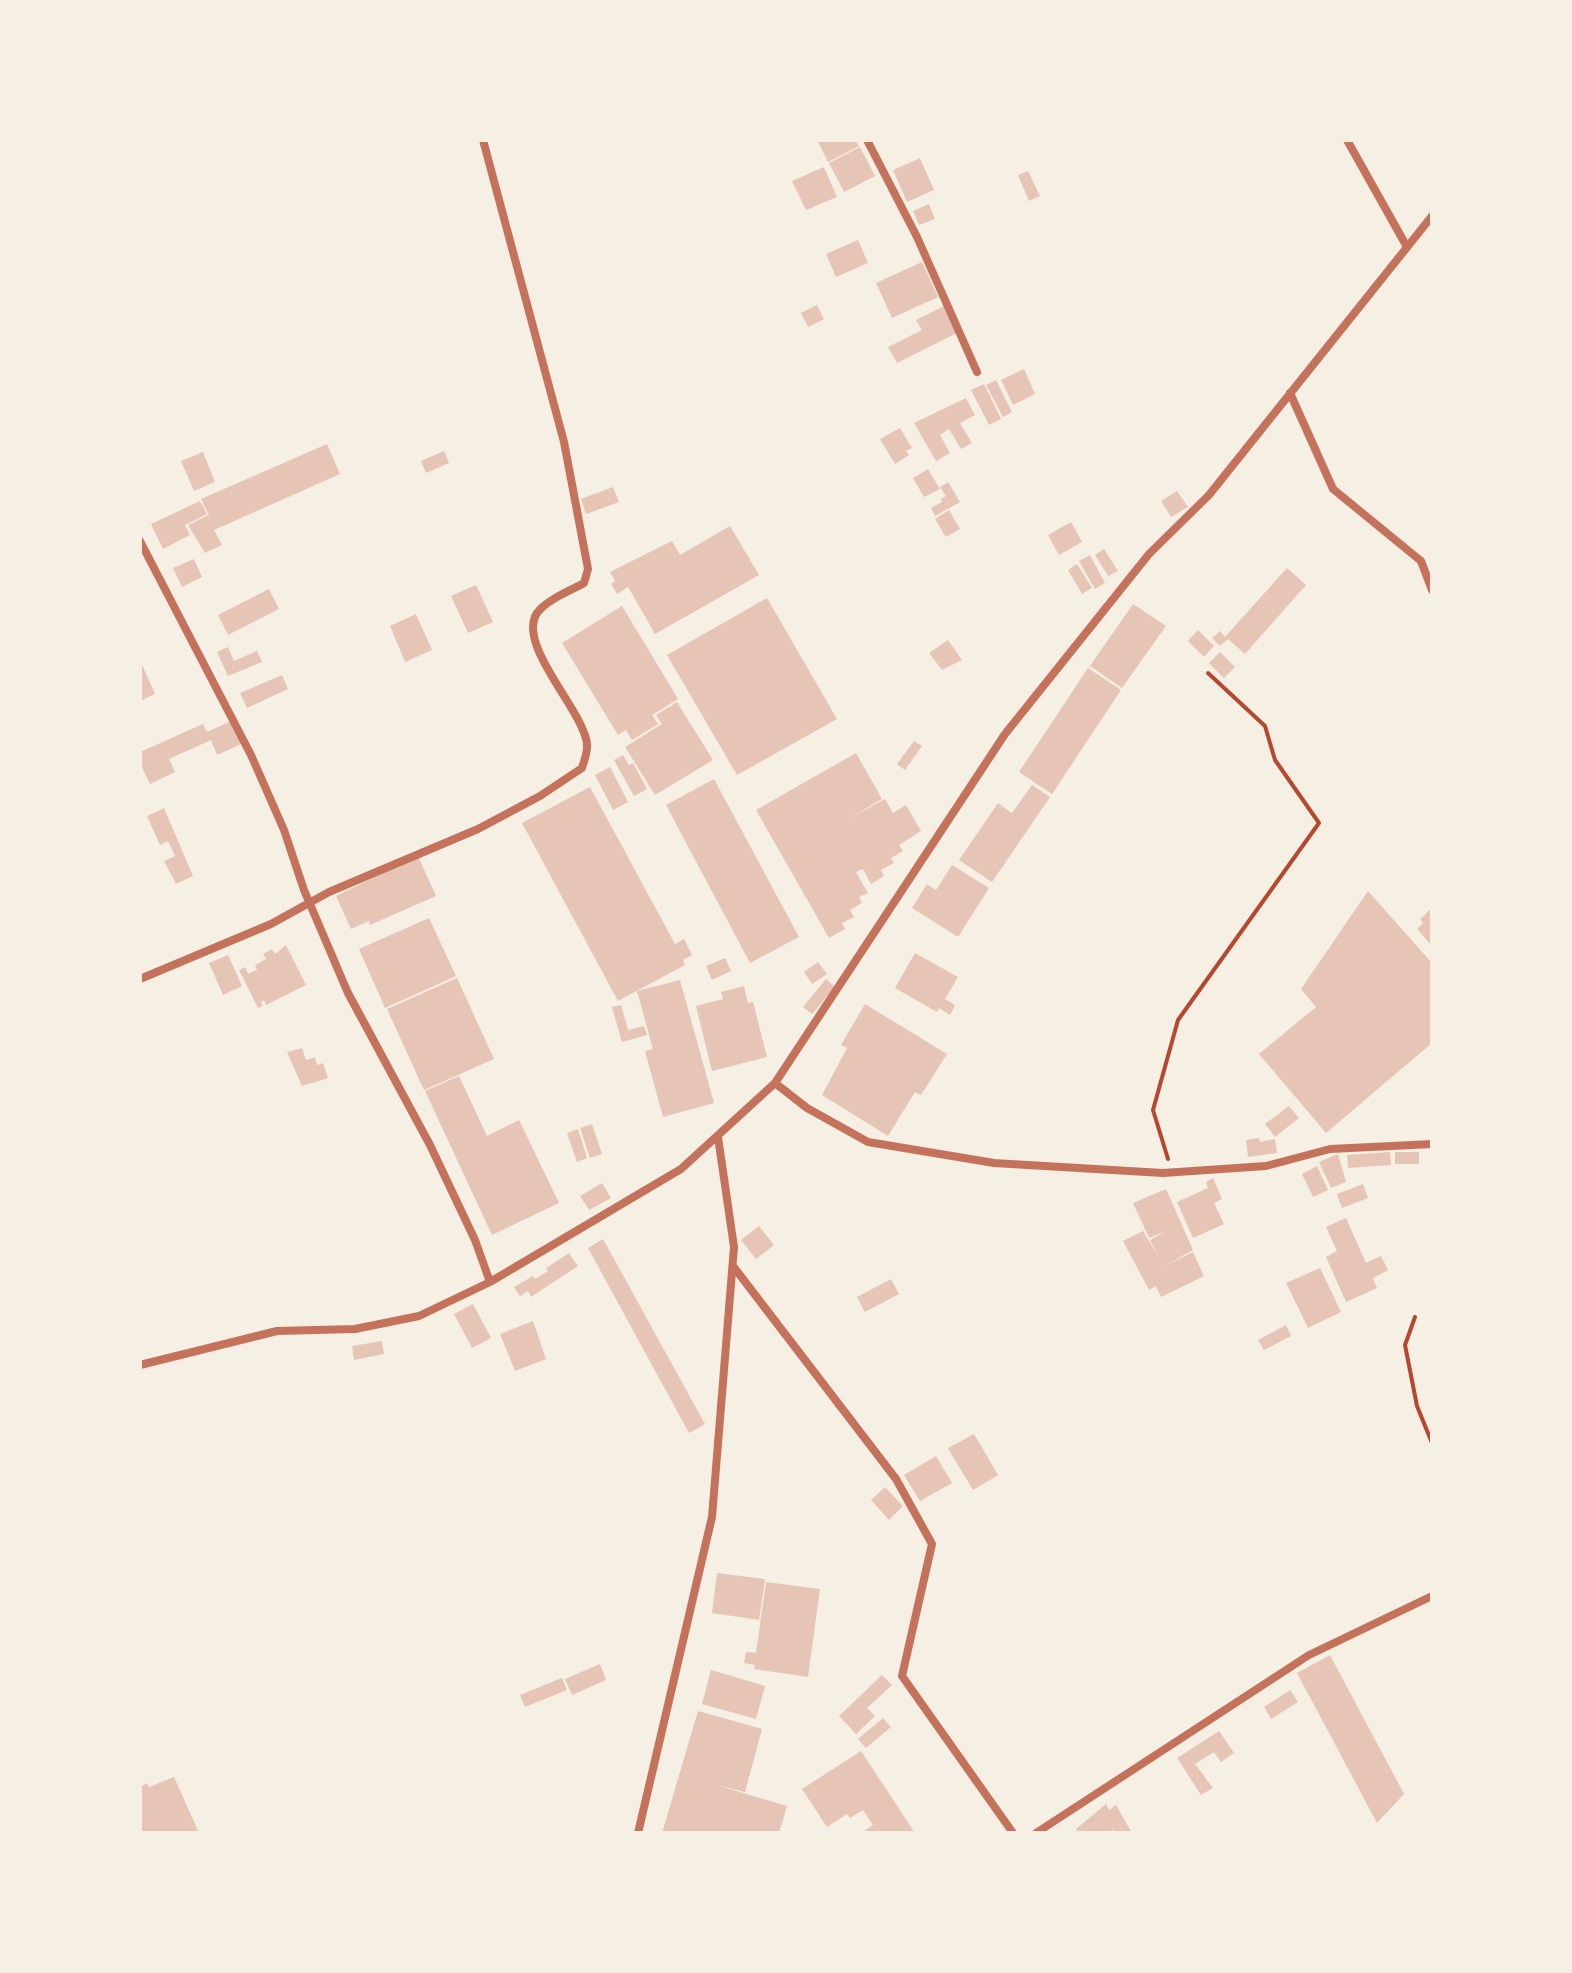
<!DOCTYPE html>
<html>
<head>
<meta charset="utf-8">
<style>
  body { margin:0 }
  #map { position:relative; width:1572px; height:1973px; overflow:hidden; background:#f6efe4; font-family:Poppins,sans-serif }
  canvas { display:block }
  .frame { position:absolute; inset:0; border:142px solid #f6efe4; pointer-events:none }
</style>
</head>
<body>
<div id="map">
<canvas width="1572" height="1973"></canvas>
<div class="frame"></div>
</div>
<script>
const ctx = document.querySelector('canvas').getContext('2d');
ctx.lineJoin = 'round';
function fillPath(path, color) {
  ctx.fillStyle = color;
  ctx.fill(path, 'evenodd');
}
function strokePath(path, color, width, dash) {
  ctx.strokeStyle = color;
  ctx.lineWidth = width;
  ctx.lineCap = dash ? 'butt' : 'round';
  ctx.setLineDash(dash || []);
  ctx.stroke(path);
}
fillPath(new Path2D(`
  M817 140H855L859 146 828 162Z
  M860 147 875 176 844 192 829 163Z
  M920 158 934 190 907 202 893 170Z
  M824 167 837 197 806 210 792 181Z
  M1028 171 1040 196 1029 201 1018 175Z
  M929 204 935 219 919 225 913 211Z
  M858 240 868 263 836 277 826 254Z
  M922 262 938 297 892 318 876 283Z
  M817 305 824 319 808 327 801 313Z
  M944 306 957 333 897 363 888 347 922 330 916 320Z
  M1024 369 1035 394 1013 405 1001 380Z
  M996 380 1012 412 1003 417 986 385Z
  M984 384 1001 419 989 425 971 390Z
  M966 398 975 415 960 423 972 443 961 449 949 429 940 435 950 453 936 461 914 423Z
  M900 428 912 448 906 451 909 455 895 464 880 439Z
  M327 444 340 474 214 530 222 545 205 553 188 525 209 515 201 499Z
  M444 451 449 463 426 473 421 461Z
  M203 452 215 482 194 491 181 461Z
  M928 469 940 489 924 497 913 478Z
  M948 482 960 502 935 516 931 508 942 502 941 499 946 496 940 487Z
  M613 487 619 502 586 514 581 499Z
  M1177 491 1188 507 1171 517 1161 501Z
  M200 501 207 514 185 525 190 535 163 549 151 524Z
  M949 510 960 529 946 537 935 519Z
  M1071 522 1082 542 1059 555 1048 535Z
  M730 526 759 575 655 634 628 587 617 594 611 584 615 581 610 572 672 541 680 555Z
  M1104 549 1118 571 1108 576 1095 555Z
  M1090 555 1105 583 1095 589 1079 561Z
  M194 559 202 577 182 587 173 568Z
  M1077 564 1092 588 1082 594 1068 570Z
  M1287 568 1306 585 1245 654 1228 639 1220 646 1212 638 1220 631 1225 637Z
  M476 585 493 622 468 633 451 596Z
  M269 589 279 609 228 635 218 615Z
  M767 598 837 719 737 775 667 655Z
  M1133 604 1166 626 1122 688 1090 666Z
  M622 606 678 699 652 715 658 724 632 740 626 730 618 735 562 643Z
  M416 614 432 650 405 662 390 626Z
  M1198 630 1214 646 1204 657 1188 641Z
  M948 640 962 660 942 670 929 653Z
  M228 647 234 661 257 651 262 662 228 676 217 652Z
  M1220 652 1235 667 1224 678 1209 663Z
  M140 660 155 694 140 701Z
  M1088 668 1121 690 1052 794 1019 772Z
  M282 675 288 689 247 708 240 693Z
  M677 702 713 760 655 795 625 747 662 724 656 715Z
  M231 721 241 744 217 755 211 740 169 759 175 772 150 784 140 763V752L203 724 207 732Z
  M914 741 922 746 905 770 897 764Z
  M856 753 882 799 847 820 885 799 893 813 906 805 921 831 899 845 903 851 891 858 894 863 881 870 884 876 871 884 863 869 856 872 868 893 859 897 862 903 850 910 854 917 842 923 845 929 829 938 756 810Z
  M623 755 629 765 633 763 647 789 634 796 614 760Z
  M610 767 628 802 613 810 595 775Z
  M714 779 799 937 750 963 666 805Z
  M1032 785 1050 797 992 882 959 860 998 803 1012 813Z
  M590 787 675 944 684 939 692 955 683 960 685 965 618 1001 522 823Z
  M164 808 193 876 176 884 164 861 175 856 168 841 160 845 147 816Z
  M418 856 436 896 370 925 369 921 351 929 336 896Z
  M952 865 989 888 958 937 912 908 927 884 936 890Z
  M1368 891 1432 963V1043L1326 1133 1259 1054 1316 1007 1301 989Z
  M1432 908V946L1417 929 1423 923 1420 919Z
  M429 918 456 976 385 1008 359 949Z
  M286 945 306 985 266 1005 264 1000 261 1002 263 1006 258 1008 239 970 245 967 248 974 257 970 255 965 266 959 263 954 272 949 275 954Z
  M915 953 958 977 945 999 955 1005 950 1015 939 1008 937 1012 895 988Z
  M228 955 242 986 223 995 209 963Z
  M725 958 731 971 712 980 706 966Z
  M818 962 827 974 812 984 804 972Z
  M457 978 494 1059 424 1090 387 1009Z
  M826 979 835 987 812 1014 803 1007Z
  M680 980 714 1103 663 1117 645 1051 653 1049 637 991Z
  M744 986 748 1003 753 1002 767 1057 712 1071 696 1006 723 999 721 992Z
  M865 1004 947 1054 921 1095 915 1092 888 1136 822 1095 847 1048 841 1045Z
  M621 1005 628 1030 644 1026 647 1035 622 1042 612 1007Z
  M302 1048 306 1060 315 1057 317 1065 323 1063 328 1078 302 1086 287 1052Z
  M459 1076 487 1136 519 1120 559 1203 492 1235 425 1091Z
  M1289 1106 1299 1118 1275 1137 1265 1124Z
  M592 1124 602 1154 590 1158 580 1128Z
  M578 1129 587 1158 577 1162 567 1133Z
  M1259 1138 1260 1142 1275 1139 1277 1153 1248 1157 1246 1140Z
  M1390 1152 1391 1165 1348 1168 1347 1155Z
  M1395 1152H1419V1164H1395Z
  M1338 1154 1346 1182 1331 1188 1319 1162Z
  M1317 1166 1328 1190 1313 1197 1302 1174Z
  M1213 1178 1222 1199 1214 1203 1224 1224 1193 1238 1177 1202 1208 1188 1206 1182Z
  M602 1183 611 1198 589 1210 580 1196Z
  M1363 1184 1368 1198 1342 1208 1337 1194Z
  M1166 1189 1193 1250 1162 1267 1193 1252 1204 1276 1161 1297 1156 1286 1149 1290 1123 1241 1143 1231 1158 1256 1150 1240 1164 1232 1149 1238 1133 1203Z
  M1346 1218 1366 1263 1381 1256 1388 1270 1373 1278 1377 1288 1346 1302 1326 1257 1337 1251 1326 1227Z
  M759 1226 774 1245 756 1259 741 1240Z
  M603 1239 705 1424 689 1433 588 1248Z
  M569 1253 578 1266 531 1297 528 1291 520 1296 514 1287 533 1276 535 1279 548 1271 546 1268Z
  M1320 1268 1341 1312 1308 1328 1286 1283Z
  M891 1279 899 1294 865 1312 857 1297Z
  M473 1304 491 1338 472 1348 454 1314Z
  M533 1321 546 1359 515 1371 500 1334Z
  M1286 1325 1291 1336 1264 1350 1258 1340Z
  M382 1341 384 1354 354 1360 352 1346Z
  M974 1434 998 1475 973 1490 948 1448Z
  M936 1456 952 1483 920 1501 904 1475Z
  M885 1487 903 1506 889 1520 871 1500Z
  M717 1573 765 1579 759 1620 712 1613Z
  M766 1582 820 1589 808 1677 754 1669 755 1665 744 1663 746 1652 756 1653Z
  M1330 1655 1404 1794 1377 1823 1297 1673Z
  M600 1664 606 1680 572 1695 565 1679Z
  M711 1670 765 1686 756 1719 702 1704Z
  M882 1675 892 1685 867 1708 875 1716 856 1734 839 1716Z
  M562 1678 567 1690 525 1707 520 1695Z
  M1290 1690 1298 1702 1271 1719 1264 1707Z
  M698 1711 762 1729 745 1792 716 1785 787 1806 779 1833H662Z
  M883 1718 891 1727 866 1748 858 1739Z
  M1219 1731 1234 1753 1221 1762 1214 1752 1195 1764 1213 1788 1201 1795 1177 1758Z
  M861 1751 915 1833H861L873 1825 863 1810 850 1818 847 1814 827 1827 802 1789Z
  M174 1777 199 1833H140V1787L147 1783 149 1787Z
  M1106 1804 1109 1810 1116 1805 1132 1833H1115L1113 1830 1107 1833H1078L1076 1829Z`), '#e6c5b7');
strokePath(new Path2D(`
  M1168 1159 1153 1110 1178 1020 1319 823 1275 760 1265 726 1208 673
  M1415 1317 1405 1345 1417 1406 1432 1443`), '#b5482f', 4);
strokePath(new Path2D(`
  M867 140 917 237 977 372
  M1347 140 1407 247
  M1290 393 1333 489 1421 561 1432 590
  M140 541 251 755 284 830 304 890 348 993 430 1145 475 1240 490 1282
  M140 979 271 924 329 892 478 829 540 796 582 768C584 761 588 752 587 744 584 711 516 645 537 613 546 600 570 591 584 583L588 569 564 442 483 140
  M775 1083 807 1108 868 1142 994 1163 1163 1173 1266 1166 1330 1149 1432 1144
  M733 1266 896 1479 932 1544 902 1676 1013 1833
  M140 1365 277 1331 355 1329 419 1316 490 1282 681 1169 775 1083 1005 734 1149 554 1209 495 1432 216
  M638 1833 712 1517 734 1247 718 1137
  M1036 1833 1309 1655 1432 1596`), '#c5725c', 8);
</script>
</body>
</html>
